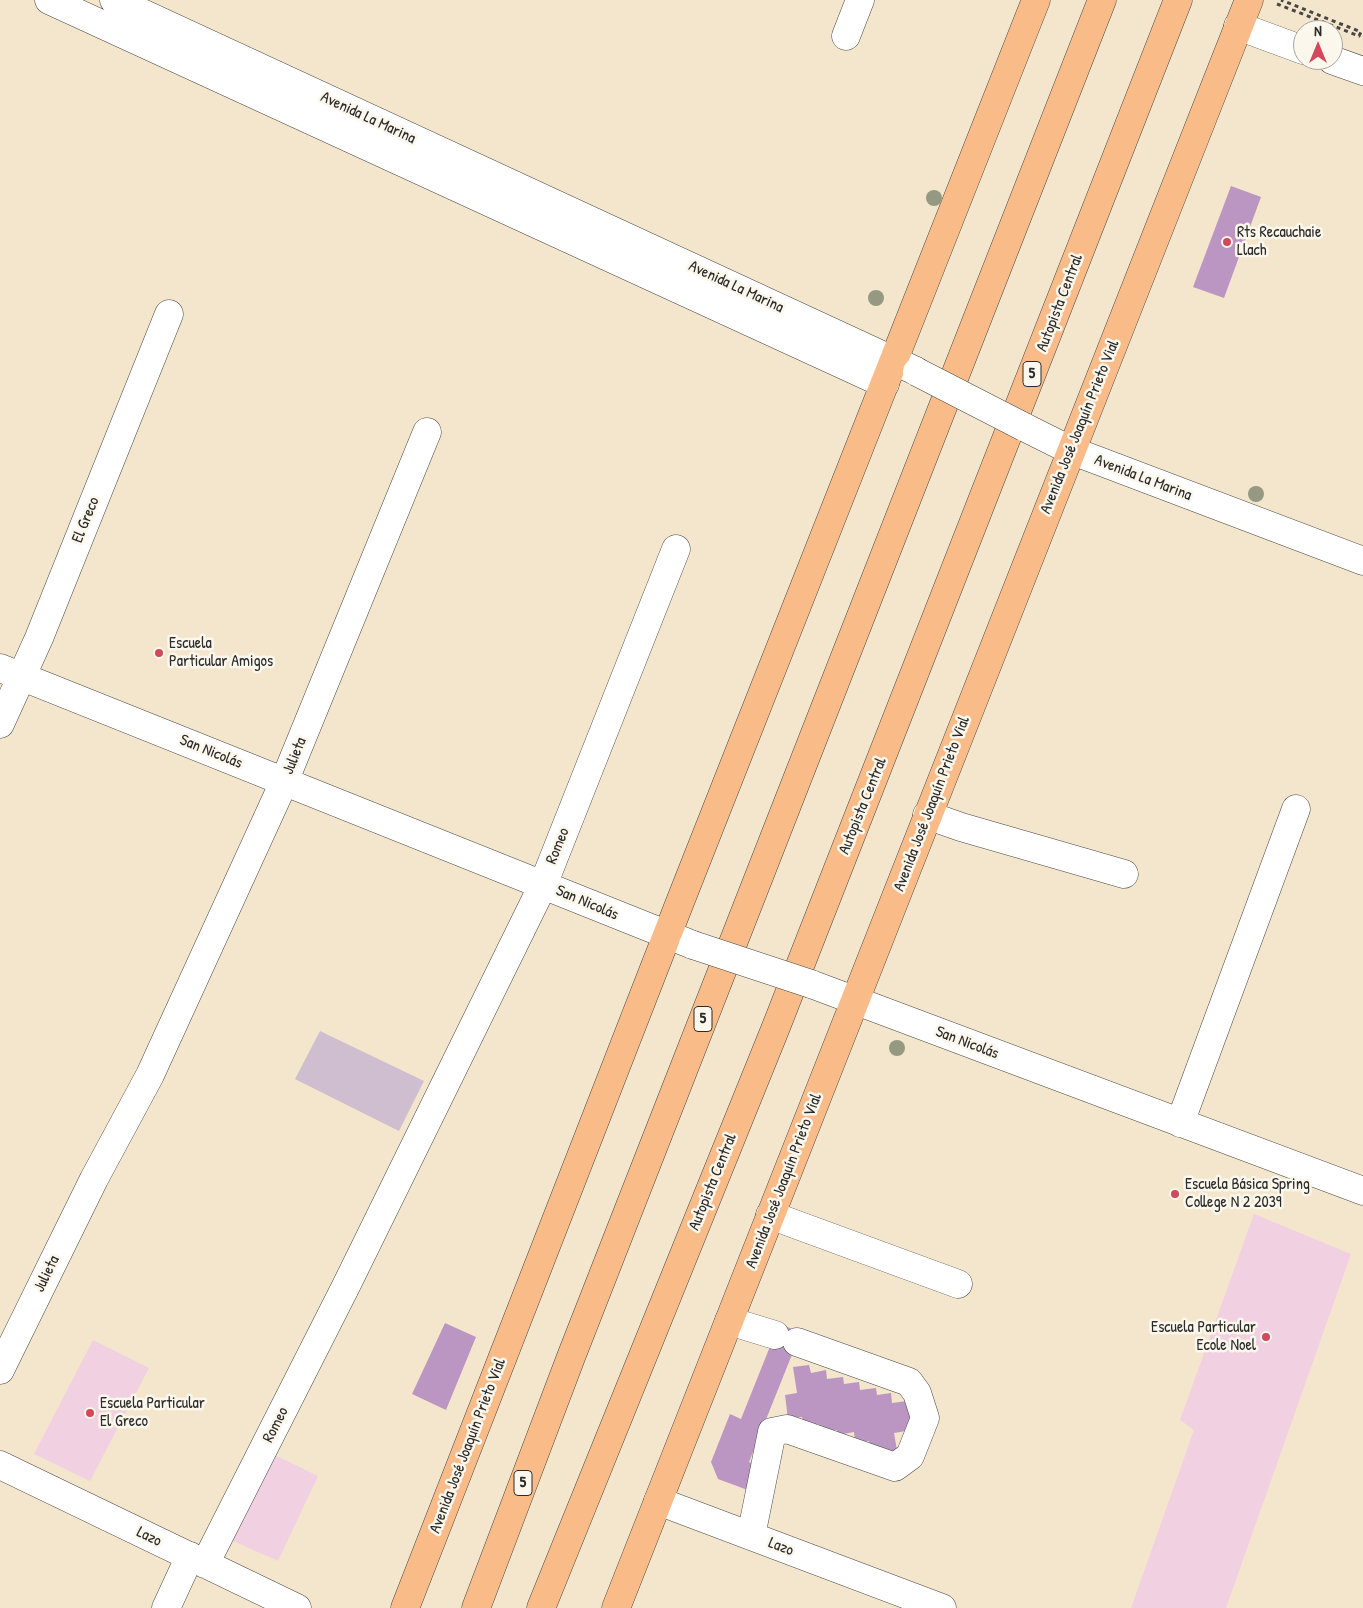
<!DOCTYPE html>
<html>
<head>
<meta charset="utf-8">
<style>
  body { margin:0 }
  #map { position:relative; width:1363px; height:1608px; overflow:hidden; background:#f4e6cc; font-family:"Patrick Hand",sans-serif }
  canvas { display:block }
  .north { position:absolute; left:1293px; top:20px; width:50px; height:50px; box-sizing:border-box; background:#fbf7ec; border:1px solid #a8a59f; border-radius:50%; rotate:0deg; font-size:14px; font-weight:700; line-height:20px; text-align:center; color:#2b2b2b }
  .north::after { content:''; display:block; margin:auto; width:18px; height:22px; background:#d1495b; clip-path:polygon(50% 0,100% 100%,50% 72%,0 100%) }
</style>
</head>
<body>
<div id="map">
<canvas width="1363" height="1608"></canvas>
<div class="north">N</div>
</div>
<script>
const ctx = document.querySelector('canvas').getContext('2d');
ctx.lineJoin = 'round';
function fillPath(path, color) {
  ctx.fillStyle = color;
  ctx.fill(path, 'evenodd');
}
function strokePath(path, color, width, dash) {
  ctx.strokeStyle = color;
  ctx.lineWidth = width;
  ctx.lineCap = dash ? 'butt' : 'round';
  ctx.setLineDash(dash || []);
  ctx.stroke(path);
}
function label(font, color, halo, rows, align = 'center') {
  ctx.font = font + ' "Patrick Hand",sans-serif';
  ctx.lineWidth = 5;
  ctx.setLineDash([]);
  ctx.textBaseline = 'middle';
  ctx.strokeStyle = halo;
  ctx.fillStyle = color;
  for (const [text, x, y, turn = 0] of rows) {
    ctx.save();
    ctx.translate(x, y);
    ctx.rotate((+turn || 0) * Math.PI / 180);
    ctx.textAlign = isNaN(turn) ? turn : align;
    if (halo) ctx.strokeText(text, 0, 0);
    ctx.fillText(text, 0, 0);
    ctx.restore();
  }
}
fillPath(new Path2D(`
  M1254 1214 1351 1254 1226 1608H1131L1194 1430 1180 1420Z
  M93 1340 149 1368 90 1481 34 1454Z
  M275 1455 318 1476 278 1561 233 1541Z`), '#f1d0e2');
fillPath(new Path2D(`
  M320 1031 424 1081 399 1131 295 1079Z`), '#cebed0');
fillPath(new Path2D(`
  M1231 186 1261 197 1224 298 1193 287Z
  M445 1323 476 1337 446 1410 412 1394Z
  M779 1324 801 1332 749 1462 763 1467 753 1492 718 1479 711 1462 730 1414 741 1419Z
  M809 1365 811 1373 826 1370 827 1379 843 1377 844 1384 859 1382 860 1390 876 1388 877 1395 891 1393 892 1403 907 1401 912 1430 894 1433 898 1456 887 1457 885 1448 870 1451 869 1441 855 1443 854 1432 838 1435 837 1430 820 1432 819 1424 804 1426 802 1417 788 1419 785 1395 797 1393 793 1367Z`), '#bc96c2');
const minor = new Path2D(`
  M49 0 885 384
  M114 0 916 371
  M1238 26 1303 50
  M846 36 860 0
  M1332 60 1363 71
  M1024 427 1070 450 1363 561
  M0 668 693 945
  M0 724 39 638 169 314
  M927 815 961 827 1124 874
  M811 984 1363 1191
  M1180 1123 1296 809
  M770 1215 958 1284
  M729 1321 775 1335
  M0 1370 94 1179 150 1075 284 782 427 432
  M0 1465 297 1608
  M658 1501 942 1608
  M751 1536 772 1432 787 1429 895 1467 910 1456 925 1418 917 1393 909 1382 797 1342
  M205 1564 346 1286 543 885 676 549
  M166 1608 190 1556`);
const major = new Path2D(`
  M405 1608 680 902 1036 0
  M616 1608 1249 0`);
const highway = new Path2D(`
  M476 1608 571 1357 1102 0
  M541 1608 776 1027 1178 0`);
strokePath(minor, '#494743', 29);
strokePath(major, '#494743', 29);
strokePath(highway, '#494743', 29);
strokePath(new Path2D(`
  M1277 4 1359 36 1361 32 1281 0`), '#494743', 3, [4, 4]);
strokePath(minor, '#fff', 28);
strokePath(major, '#f9bc89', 28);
strokePath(highway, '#f9bc89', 28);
const minorBridge = new Path2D(`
  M917 372 1024 427
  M693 945 811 984`);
strokePath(minorBridge, '#494743', 29, []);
strokePath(minorBridge, '#fff', 28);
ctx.fillStyle = '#959981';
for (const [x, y] of [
  [934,198],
  [876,298],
  [1256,494],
  [897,1048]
]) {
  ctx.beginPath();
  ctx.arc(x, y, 8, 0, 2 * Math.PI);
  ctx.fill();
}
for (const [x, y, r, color] of [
  [1227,242,5,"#d1495b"],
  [159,653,5,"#d1495b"],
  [1175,1194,5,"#d1495b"],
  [1266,1337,5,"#d1495b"],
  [90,1413,5,"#d1495b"]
]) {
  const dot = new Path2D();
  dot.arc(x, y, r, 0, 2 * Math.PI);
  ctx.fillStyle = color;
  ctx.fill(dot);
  strokePath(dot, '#fbf7ec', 2);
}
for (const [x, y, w] of [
  [1032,374,18],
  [703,1019,18],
  [523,1483,18]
]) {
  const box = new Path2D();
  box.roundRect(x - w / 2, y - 12.5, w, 25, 4);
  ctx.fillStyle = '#fbf7ec';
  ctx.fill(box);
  strokePath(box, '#2b2b2b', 1);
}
label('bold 15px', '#2b2b2b', null, [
  ["5",1032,374],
  ["5",703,1019],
  ["5",523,1483]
]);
label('16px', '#2b2b2b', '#fbf7ec', [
  ["Avenida La Marina",368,118,25],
  ["Avenida La Marina",736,287,25],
  ["Autopista Central",1060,303,-69],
  ["Avenida José Joaquín Prieto Vial",1080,427,-68],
  ["Avenida La Marina",1143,478,21],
  ["El Greco",86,520,-68],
  ["San Nicolás",211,752,22],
  ["Julieta",295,756,-68],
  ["Avenida José Joaquín Prieto Vial",932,804,-69],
  ["Autopista Central",863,806,-68],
  ["Romeo",558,846,-68],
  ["San Nicolás",587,903,23],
  ["San Nicolás",967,1043,21],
  ["Avenida José Joaquín Prieto Vial",784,1181,-69],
  ["Autopista Central",713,1182,-68],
  ["Julieta",47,1274,-64],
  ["Romeo",276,1425,-63],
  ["Avenida José Joaquín Prieto Vial",468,1446,-69],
  ["Lazo",149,1537,26],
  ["Lazo",781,1547,21]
]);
label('16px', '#2b2b2b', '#fbf7ec', [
  ["Rts Recauchaie",1237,233],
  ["Llach",1237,251],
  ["Escuela",169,644],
  ["Particular Amigos",169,662],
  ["Escuela Básica Spring",1185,1185],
  ["College N 2 2039",1185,1203],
  ["Escuela Particular",1256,1328,"right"],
  ["Ecole Noel",1256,1346,"right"],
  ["Escuela Particular",100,1404],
  ["El Greco",100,1422]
], 'left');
</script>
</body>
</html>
